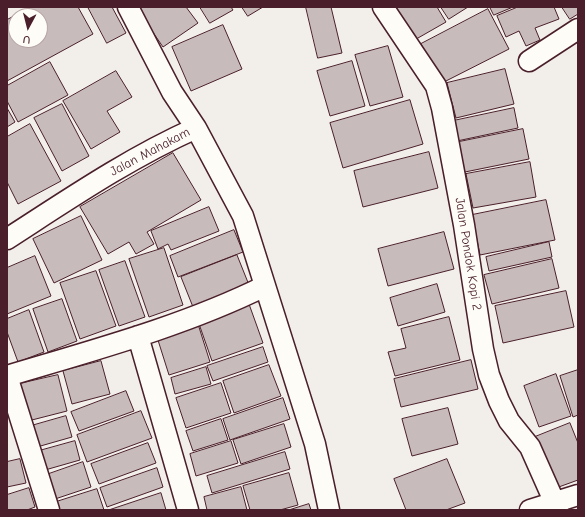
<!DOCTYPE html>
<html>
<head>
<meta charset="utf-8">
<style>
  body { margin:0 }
  #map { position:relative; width:585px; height:517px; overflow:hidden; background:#f2efeb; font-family:"Comic Neue",sans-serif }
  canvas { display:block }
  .frame { position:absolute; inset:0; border:8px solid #4a1f2b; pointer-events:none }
  .north { position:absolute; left:8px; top:8px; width:40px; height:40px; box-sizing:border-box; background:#fdfcf7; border:1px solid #b5a4a5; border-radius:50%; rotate:187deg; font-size:11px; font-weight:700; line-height:16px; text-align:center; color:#4a1f2b }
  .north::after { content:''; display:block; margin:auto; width:14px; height:18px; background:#4a1f2b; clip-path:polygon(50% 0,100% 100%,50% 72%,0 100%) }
</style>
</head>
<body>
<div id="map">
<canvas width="585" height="517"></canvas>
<div class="frame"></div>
<div class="north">U</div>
</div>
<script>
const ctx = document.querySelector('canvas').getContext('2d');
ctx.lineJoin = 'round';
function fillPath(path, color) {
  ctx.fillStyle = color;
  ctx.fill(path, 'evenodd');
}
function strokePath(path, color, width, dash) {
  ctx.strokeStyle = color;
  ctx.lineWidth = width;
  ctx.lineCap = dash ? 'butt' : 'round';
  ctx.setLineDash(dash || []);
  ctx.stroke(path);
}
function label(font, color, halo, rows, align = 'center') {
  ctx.font = font + ' "Comic Neue",sans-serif';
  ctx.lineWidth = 4;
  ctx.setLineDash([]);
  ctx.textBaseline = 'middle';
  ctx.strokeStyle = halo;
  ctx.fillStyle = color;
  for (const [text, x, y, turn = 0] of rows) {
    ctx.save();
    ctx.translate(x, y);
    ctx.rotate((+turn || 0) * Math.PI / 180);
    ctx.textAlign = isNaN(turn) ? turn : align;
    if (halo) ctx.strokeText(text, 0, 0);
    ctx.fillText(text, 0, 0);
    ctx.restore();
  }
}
const building = new Path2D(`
  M32 7H78L93 34 7 81V20ZM16 16H40V40H16Z
  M88 7H112L126 33 107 43Z
  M141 7H186L198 23 163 47 137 9Z
  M200 7H231L233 10 210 23Z
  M242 7H263L248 16Z
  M306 7H331L342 53 318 58Z
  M390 7H437L446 22 411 42Z
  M441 7H468L449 19Z
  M490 7H513L494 15Z
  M518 7H554L559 19 535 28 540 40 526 46 519 31 506 37 497 16Z
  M562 7H578V14L570 19Z
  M488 9 509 49 442 83 421 44Z
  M223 25 242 69 191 91 172 47Z
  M388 46 403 97 370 106 355 55Z
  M352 61 365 106 330 116 317 71Z
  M50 62 68 95 18 122 7 101V86Z
  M505 69 514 104 456 118 447 83Z
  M116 71 132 97 107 111 120 132 91 149 63 101Z
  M410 100 423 144 343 168 330 123Z
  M62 104 89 156 62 171 34 118Z
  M7 108 15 122 7 127Z
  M514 108 518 128 457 141 453 121Z
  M30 124 61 181 18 204 7 182V137Z
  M523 129 529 159 460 173 454 143Z
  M429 152 438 188 363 207 354 171Z
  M173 153 201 200 147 232 154 244 136 254 129 242 108 254 80 207Z
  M530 162 536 197 473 208 466 174Z
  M546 200 555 240 480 255 472 215Z
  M209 207 219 231 171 250 168 244 158 249 151 231Z
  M81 216 102 260 54 283 33 239Z
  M234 230 243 252 178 277 170 256Z
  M444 232 454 269 388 286 378 249Z
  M549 242 552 257 489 271 486 257Z
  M164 248 183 305 149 317 129 259Z
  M237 255 249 285 193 307 181 277Z
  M35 256 51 296 7 314V268Z
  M552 259 559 288 492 304 484 275Z
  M125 261 145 317 119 326 99 270Z
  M96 271 116 326 80 339 60 283Z
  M437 284 445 312 398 326 390 298Z
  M566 291 574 327 503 343 495 306Z
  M62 299 77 341 48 352 33 309Z
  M249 304 263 343 212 361 198 321Z
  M29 310 44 352 18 362 7 332V319Z
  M449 317 460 360 395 376 388 352 406 348 401 329Z
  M198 324 210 362 169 375 157 337Z
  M263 347 268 362 213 381 207 366Z
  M471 360 478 389 401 407 394 379Z
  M101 361 110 394 72 404 63 371Z
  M269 365 281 396 234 413 223 381Z
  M206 367 211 384 175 394 171 378Z
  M578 370V415L573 417 560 376Z
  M556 374 571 416 539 427 524 386Z
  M58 375 67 411 28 421 19 384Z
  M221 383 231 413 186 428 176 398Z
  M126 391 134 411 79 431 71 412Z
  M283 398 290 419 230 440 223 419Z
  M448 408 458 444 412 456 402 419Z
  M141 411 152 438 87 462 77 435Z
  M66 416 72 437 37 447 31 426Z
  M221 419 228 440 193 451 186 431Z
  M570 423 578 443V480L556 488 535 437Z
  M284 424 291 447 241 464 233 440Z
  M75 441 80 460 45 470 39 451Z
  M231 441 238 463 196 476 190 454Z
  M148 443 156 463 99 484 91 464Z
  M285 452 290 469 212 493 207 476Z
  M20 459 26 483 7 487V462Z
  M447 459 465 503 446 510H406L394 479Z
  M83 462 91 487 55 499 46 475Z
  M157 468 163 487 107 507 100 488Z
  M289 473 298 505 280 510H250L243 486Z
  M241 487 247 510H207L204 497Z
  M29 488 35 507 27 510H7V495Z
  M97 489 104 510H55L53 503Z
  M161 493 166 510H109Z
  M309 504 311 510H289Z`);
fillPath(building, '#c8bbbb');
strokePath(building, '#4a1f2b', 1);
const street = new Path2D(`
  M128 7 172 92 196 128 243 216 315 444 329 510
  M383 7 436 86 442 108 464 225 483 349 489 375 499 401 509 421 530 447 558 510
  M529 61 578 29
  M7 239C69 199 129 158 196 128
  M138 336 188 510
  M49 510 7 376C94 350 184 326 265 286
  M530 510 578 495`);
strokePath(street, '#4a1f2b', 23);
strokePath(street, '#fdfcf7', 20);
label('13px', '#4a1f2b', '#fdfcf7', [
  ["Jalan Mahakam",150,152,-28],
  ["Jalan Pondok Kopi 2",468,254,81]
]);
</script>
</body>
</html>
